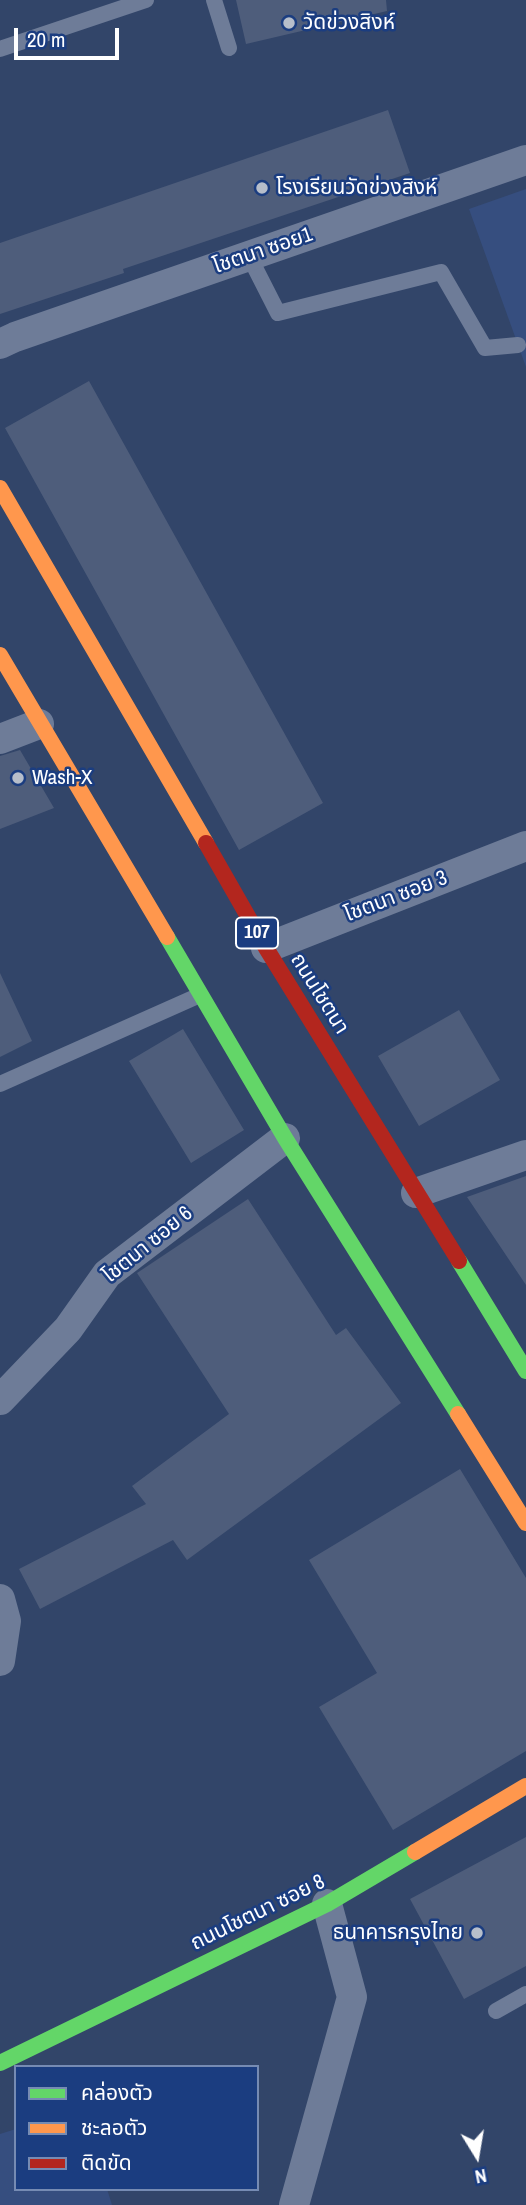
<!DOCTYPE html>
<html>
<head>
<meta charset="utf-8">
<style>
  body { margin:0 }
  #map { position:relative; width:526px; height:2205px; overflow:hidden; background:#324569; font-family:"Archivo Narrow","Noto Sans Thai",sans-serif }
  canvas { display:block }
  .legend { position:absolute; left:14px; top:2065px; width:245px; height:126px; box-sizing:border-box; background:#1b3d80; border:2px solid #768bb3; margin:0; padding:9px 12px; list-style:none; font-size:21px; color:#fff }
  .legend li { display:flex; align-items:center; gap:14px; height:35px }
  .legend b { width:35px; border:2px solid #768bb3 }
  .north { position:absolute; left:442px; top:2121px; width:70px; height:70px; -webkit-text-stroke:5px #1b3d80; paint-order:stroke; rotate:169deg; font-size:19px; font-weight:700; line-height:28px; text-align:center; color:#fff }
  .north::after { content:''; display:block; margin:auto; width:24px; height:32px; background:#fff; clip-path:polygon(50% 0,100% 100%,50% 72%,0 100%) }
  .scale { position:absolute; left:14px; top:28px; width:105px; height:32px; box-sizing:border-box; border:4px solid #fff; border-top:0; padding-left:9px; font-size:21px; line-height:24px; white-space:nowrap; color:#fff; -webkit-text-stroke:5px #1b3d80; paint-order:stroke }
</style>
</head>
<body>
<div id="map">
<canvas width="526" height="2205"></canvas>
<ul class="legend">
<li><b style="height:9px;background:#63d668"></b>คล่องตัว</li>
<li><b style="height:9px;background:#ff974d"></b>ชะลอตัว</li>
<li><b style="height:9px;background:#b3261e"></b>ติดขัด</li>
</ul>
<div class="north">N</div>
<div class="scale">20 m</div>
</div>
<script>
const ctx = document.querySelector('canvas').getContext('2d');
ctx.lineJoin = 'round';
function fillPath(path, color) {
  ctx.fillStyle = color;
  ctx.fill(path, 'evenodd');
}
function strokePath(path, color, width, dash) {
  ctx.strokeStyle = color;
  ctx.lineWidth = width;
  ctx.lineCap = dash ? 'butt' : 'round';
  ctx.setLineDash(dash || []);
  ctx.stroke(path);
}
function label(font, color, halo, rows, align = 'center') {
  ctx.font = font + ' "Archivo Narrow","Noto Sans Thai",sans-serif';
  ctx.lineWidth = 5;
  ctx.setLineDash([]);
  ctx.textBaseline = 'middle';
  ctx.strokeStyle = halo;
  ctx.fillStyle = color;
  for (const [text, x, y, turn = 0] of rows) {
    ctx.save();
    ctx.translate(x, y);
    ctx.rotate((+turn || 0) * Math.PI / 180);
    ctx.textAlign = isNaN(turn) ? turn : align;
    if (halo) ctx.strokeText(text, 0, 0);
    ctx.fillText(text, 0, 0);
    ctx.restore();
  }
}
fillPath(new Path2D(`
  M526 189V367L469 209Z
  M16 2129V2189H107L112 2205H0V2134Z`), '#364e7f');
fillPath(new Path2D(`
  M236 0H386L387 11 246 44Z
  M388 110 410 173 123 269 124 273 0 314V243Z
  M89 381 323 803 239 850 5 428Z
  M20 750 54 808 0 829V756Z
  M0 973 32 1041 0 1057Z
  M459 1010 500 1080 419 1126 378 1056Z
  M183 1029 244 1130 191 1163 129 1061Z
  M526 1176V1285L467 1197Z
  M248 1199 336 1335 346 1328 401 1403 187 1560 173 1540 40 1609 19 1569 146 1504 132 1486 229 1414 137 1273Z
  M460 1469 526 1578V1751L393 1830 319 1707 377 1673 309 1560Z
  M526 1837V1966L464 1999 410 1899Z`), '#4e5d7b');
strokePath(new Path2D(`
  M214 0 229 48
  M0 49 146 0
  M249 256 278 313 441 272 485 348 518 345
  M0 1084 200 995
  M496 2011 526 1994`), '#6e7c98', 16);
strokePath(new Path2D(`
  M0 344 15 337 526 160
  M0 739 39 724
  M266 948 526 846
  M416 1193 526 1155
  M0 1400 68 1329 107 1274 285 1138
  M0 1599 6 1621 0 1661
  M294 2205 352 1997 327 1904`), '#6e7c98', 30);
strokePath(new Path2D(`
  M167 937 285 1138 458 1414
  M459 1261 526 1371
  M0 2063 327 1904 415 1852`), '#63d668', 16);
strokePath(new Path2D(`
  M0 488 206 843
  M0 655 167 937
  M458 1414 526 1523
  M415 1852 526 1786`), '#ff974d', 16);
strokePath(new Path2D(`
  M206 843 266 948 459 1261`), '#b3261e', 16);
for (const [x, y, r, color] of [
  [289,23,7,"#b7beca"],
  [262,188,7,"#b7beca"],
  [18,778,7,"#b7beca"],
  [477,1933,7,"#b7beca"]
]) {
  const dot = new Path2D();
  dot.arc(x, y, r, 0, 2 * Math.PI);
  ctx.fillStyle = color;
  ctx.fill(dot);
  strokePath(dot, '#1b3d80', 2.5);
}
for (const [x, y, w] of [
  [257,933,42]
]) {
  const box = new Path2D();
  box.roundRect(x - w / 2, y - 15.5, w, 31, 5);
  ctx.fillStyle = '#1b3d80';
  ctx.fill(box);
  strokePath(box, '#fff', 2);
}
label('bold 19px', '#fff', null, [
  ["107",257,933]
]);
label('21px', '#fff', '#1b3d80', [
  ["วัดข่วงสิงห์",303,23],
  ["โรงเรียนวัดข่วงสิงห์",276,188],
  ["Wash-X",32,778],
  ["ธนาคารกรุงไทย",463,1933,"right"]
], 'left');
label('21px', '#fff', '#1b3d80', [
  ["โชตนา ซอย1",263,251,-19],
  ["โชตนา ซอย 3",396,897,-21],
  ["ถนนโชตนา",319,994,58],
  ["โชตนา ซอย 6",148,1245,-39],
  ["ถนนโชตนา ซอย 8",258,1913,-26]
]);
</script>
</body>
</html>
